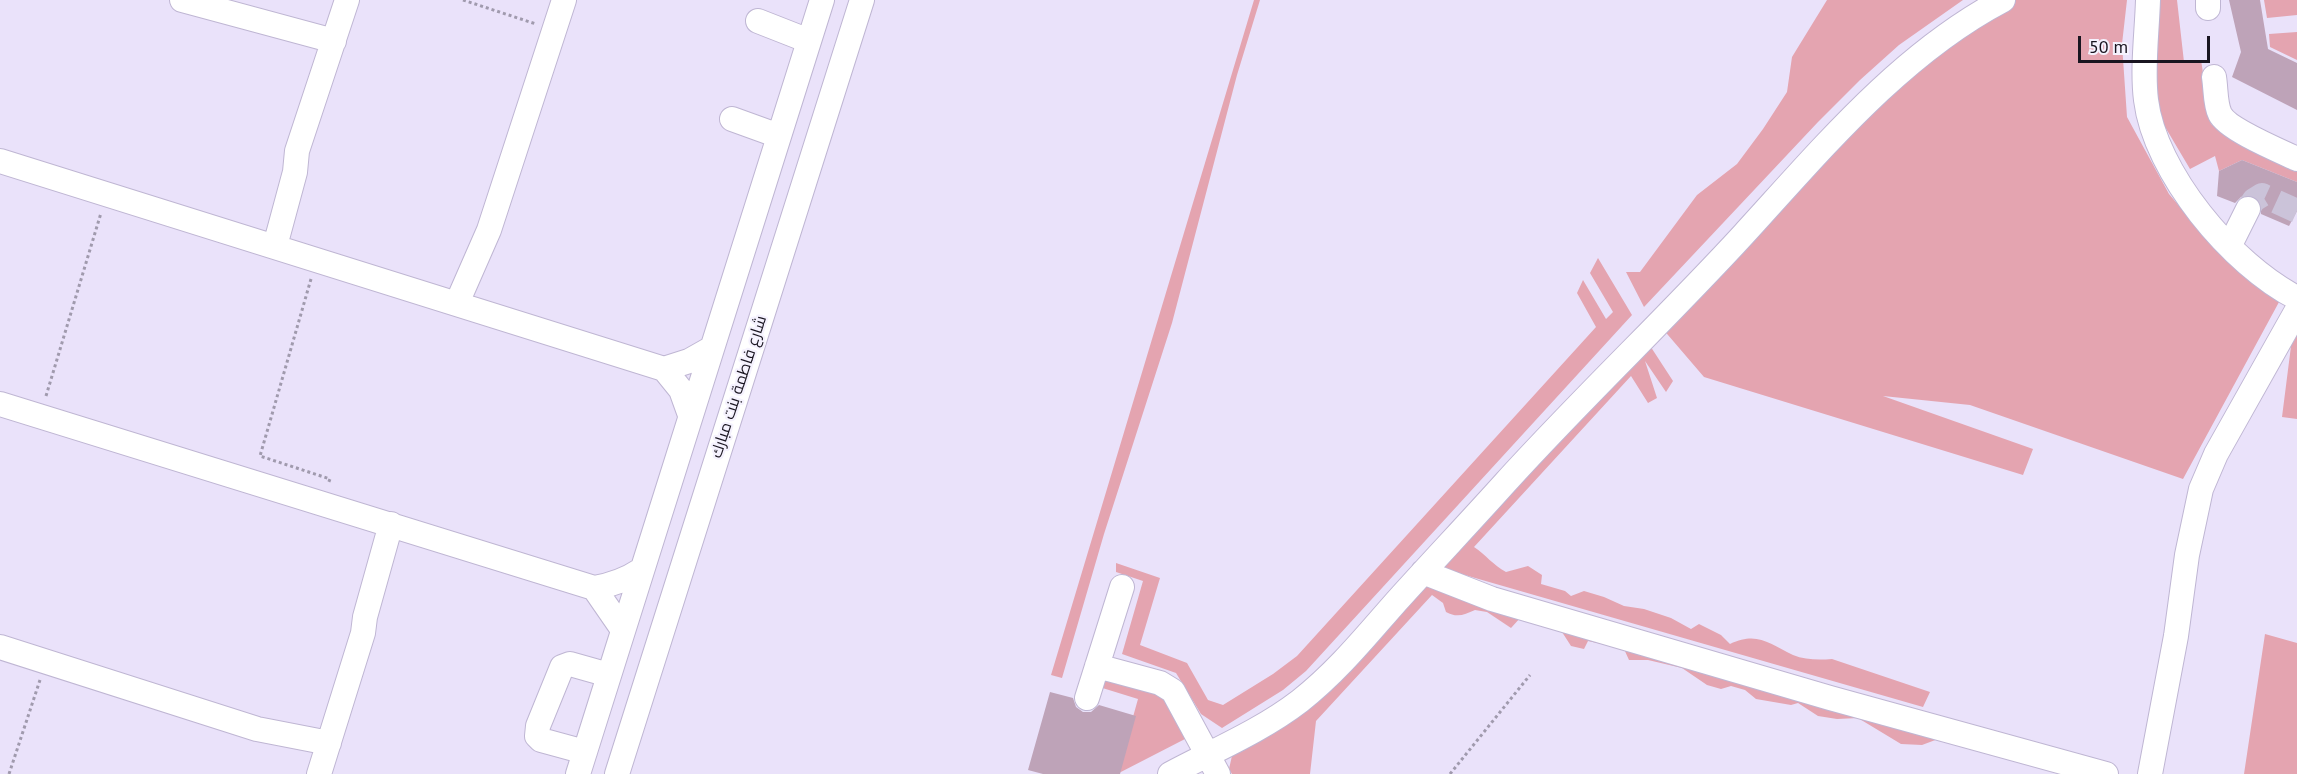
<!DOCTYPE html>
<html>
<head>
<meta charset="utf-8">
<style>
  body { margin:0 }
  #map { position:relative; width:2297px; height:774px; overflow:hidden; background:#eae2fa; font-family:"PT Sans",sans-serif }
  canvas { display:block }
  .scale { position:absolute; left:2078px; top:36px; width:132px; height:27px; box-sizing:border-box; border:3px solid #191520; border-top:0; padding-left:8px; font-size:18px; line-height:21px; white-space:nowrap; color:#191520; -webkit-text-stroke:4px #f5f2fe; paint-order:stroke }
</style>
</head>
<body>
<div id="map">
<canvas width="2297" height="774"></canvas>
<div class="scale">50 m</div>
</div>
<script>
const ctx = document.querySelector('canvas').getContext('2d');
ctx.lineJoin = 'round';
function fillPath(path, color) {
  ctx.fillStyle = color;
  ctx.fill(path, 'evenodd');
}
function strokePath(path, color, width, dash) {
  ctx.strokeStyle = color;
  ctx.lineWidth = width;
  ctx.lineCap = dash ? 'butt' : 'round';
  ctx.setLineDash(dash || []);
  ctx.stroke(path);
}
function label(font, color, halo, rows, align = 'center') {
  ctx.font = font + ' "PT Sans",Cairo,sans-serif';
  ctx.lineWidth = 4.5;
  ctx.setLineDash([]);
  ctx.textBaseline = 'middle';
  ctx.strokeStyle = halo;
  ctx.fillStyle = color;
  for (const [text, x, y, turn = 0] of rows) {
    ctx.save();
    ctx.translate(x, y);
    ctx.rotate((+turn || 0) * Math.PI / 180);
    ctx.textAlign = isNaN(turn) ? turn : align;
    if (halo) ctx.strokeText(text, 0, 0);
    ctx.fillText(text, 0, 0);
    ctx.restore();
  }
}
fillPath(new Path2D(`
  M1254 0H1260L1237 75 1172 323 1104 534 1062 678 1051 675Z
  M1827 0H1963L1899 45 1860 80 1818 122 1644 307 1626 272H1640L1697 195 1737 164 1763 129 1787 92 1792 57Z
  M2009 0H2127L2122 44 2127 117 2169 194 2214 247 2285 291 2183 479 1970 405 1883 396 2033 449 2023 475 1704 377 1662 328 1838 143 1938 48Z
  M2159 0H2177L2184 62 2201 60 2211 124 2297 169V182L2242 160 2219 171 2215 156 2190 169 2158 115 2153 67Z
  M2264 0H2297V15L2267 18Z
  M2297 32V60L2270 47 2269 34Z
  M1598 258 1632 315 1306 671 1283 690 1222 728 1201 714 1176 673 1122 654 1143 581 1116 572V563L1160 578 1140 645 1187 663 1208 700 1223 705 1273 674 1297 656 1596 327 1577 293 1583 280 1606 319 1613 312 1590 273Z
  M2297 299V419L2282 417Z
  M1645 338 1673 381 1666 392 1645 361 1657 398 1648 403 1631 376 1474 547C1486 555 1493 565 1506 572L1528 566 1542 575 1541 584 1565 591 1571 596 1584 591 1604 597 1624 606 1644 609 1671 618 1691 629 1699 624 1721 635 1730 644C1758 631 1769 644 1793 655 1805 660 1819 660 1832 659L1930 692 1923 707 1437 567Z
  M1423 581 1946 736 1922 745 1901 744 1858 718 1837 719 1818 716 1798 703 1791 705 1756 699 1745 690 1731 686 1721 689 1707 685 1682 668 1648 660H1629L1624 649 1588 641 1584 649 1571 646 1562 632 1521 617 1511 628 1487 612 1475 610C1464 615 1457 618 1446 612L1443 603 1432 595 1316 721 1310 774H1232L1229 769 1234 747Z
  M2265 634 2297 643V774H2244Z
  M1111 673 1160 687 1185 739 1117 774 1138 699 1096 686Z`), '#e4a4b0');
fillPath(new Path2D(`
  M2229 0H2260L2268 49 2297 63V110L2232 77 2241 52Z
  M2242 160 2297 182V211L2289 226 2261 214 2260 202 2254 196 2247 195 2241 197 2235 203 2217 196 2219 171Z
  M1050 692 1073 698 1076 707 1083 712H1091L1099 705 1136 716 1120 774H1043L1028 770Z`), '#bea3b8');
strokePath(new Path2D(`
  M2248 209 2254 200 2262 195 2297 211`), '#cbc3d9', 24, [24, 12]);
const minor = new Path2D(`
  M182 0 334 41
  M2148 0C2147 33 2142 68 2146 100 2155 173 2232 265 2297 298
  M2208 8V0
  M758 21 809 41
  M2214 77C2216 89 2215 104 2220 114 2227 129 2280 151 2297 159
  M732 119 779 136
  M0 161 664 369 681 390 690 415
  M2230 245 2248 209
  M275 246 295 172 297 151 347 0
  M457 303 489 230 564 0
  M664 369 689 361 712 348
  M0 404 594 588C612 585 626 580 641 570
  M1423 572 1492 599 1830 698 2106 774
  M594 588 623 630
  M0 647 257 729 329 743
  M1097 666 1160 683 1173 691 1218 774
  M1087 698 1122 587
  M585 752 541 740 537 736 538 726 562 667 570 664 609 675
  M319 774 363 633 365 617 391 524
  M578 774 822 0
  M617 774 862 0
  M1170 774C1213 751 1261 731 1300 701 1337 672 1366 636 1396 602 1432 562 1469 523 1505 483 1582 398 1666 319 1744 234 1821 150 1900 54 2003 0
  M2150 774 2176 636 2187 555 2201 489 2216 454 2297 310`);
strokePath(minor, '#bfb6d3', 26);
strokePath(new Path2D(`
  M463 0 536 24
  M311 279 260 456 330 479 328 484
  M46 396 101 213
  M9 774 40 680
  M1450 774 1530 675`), '#a09aad', 3, [3, 3]);
strokePath(minor, '#fff', 24);
label('16px', '#191520', '#f5f2fe', [
  ["شارع فاطمة بنت مبارك",739,387,-72]
]);
</script>
</body>
</html>
